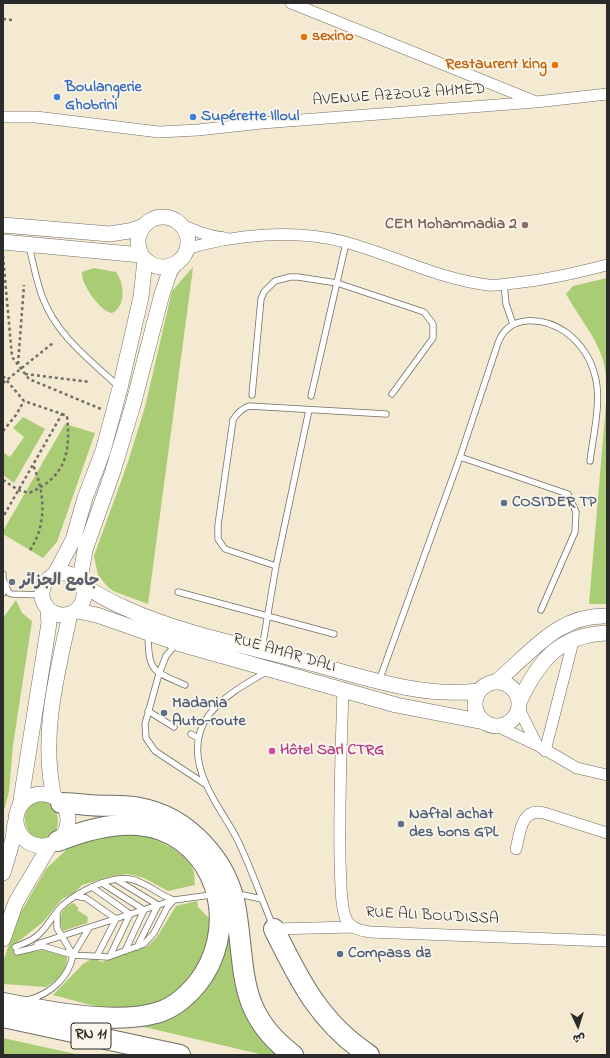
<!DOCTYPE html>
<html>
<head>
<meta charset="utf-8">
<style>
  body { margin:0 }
  #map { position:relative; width:610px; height:1058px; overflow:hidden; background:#f4e9d1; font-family:"Indie Flower","Playpen Sans Arabic",sans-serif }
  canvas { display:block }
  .frame { position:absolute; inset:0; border:4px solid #2b2b2b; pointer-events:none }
  .north { position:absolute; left:558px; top:1006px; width:40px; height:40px; -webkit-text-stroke:3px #fbf7ec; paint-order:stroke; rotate:176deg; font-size:11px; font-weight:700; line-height:16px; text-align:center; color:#2b2b2b }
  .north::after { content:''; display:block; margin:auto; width:14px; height:18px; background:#2b2b2b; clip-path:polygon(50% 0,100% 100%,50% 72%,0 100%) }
</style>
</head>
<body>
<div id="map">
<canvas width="610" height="1058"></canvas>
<div class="frame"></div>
<div class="north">ش</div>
</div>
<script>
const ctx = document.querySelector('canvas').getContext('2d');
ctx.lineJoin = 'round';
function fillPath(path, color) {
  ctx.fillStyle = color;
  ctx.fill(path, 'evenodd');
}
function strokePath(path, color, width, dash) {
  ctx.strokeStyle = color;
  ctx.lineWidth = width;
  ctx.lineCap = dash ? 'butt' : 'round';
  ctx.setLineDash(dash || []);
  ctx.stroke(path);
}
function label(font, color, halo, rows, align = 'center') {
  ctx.font = font + ' "Indie Flower","Playpen Sans Arabic",sans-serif';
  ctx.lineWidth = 3.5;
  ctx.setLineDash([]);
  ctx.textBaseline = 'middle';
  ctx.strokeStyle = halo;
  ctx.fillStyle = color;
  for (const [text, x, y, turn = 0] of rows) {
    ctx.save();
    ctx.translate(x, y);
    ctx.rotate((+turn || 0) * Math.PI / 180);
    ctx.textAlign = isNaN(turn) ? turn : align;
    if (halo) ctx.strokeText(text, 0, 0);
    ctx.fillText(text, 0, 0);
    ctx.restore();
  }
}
fillPath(new Path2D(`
  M193 267V268L148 604 113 591 107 586 98 575 94 556 128 462 145 407 172 291Z
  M94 268 116 272C124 283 127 306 112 313 100 312 80 282 82 272Z
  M607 278V604H589L607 392C606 380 606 368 602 357 595 336 577 314 566 294L573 286Z
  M23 417 45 429 14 483 3 475V452L10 457 24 437 13 428Z
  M65 424 95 433 57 542 43 558 3 534V531Z
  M16 600 22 613 32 621 13 745 9 792 3 814V618Z
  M37 800C67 800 64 849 34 838 22 827 21 808 37 800Z
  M138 833C154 838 189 853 194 872 195 876 194 881 195 885L168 891 144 878 128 874 113 876 82 885 74 893 62 899 43 922 15 944 18 954 44 950 67 957C67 972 58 979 46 987L3 984V962L18 917 46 869 67 849 88 836Z
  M197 901 198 907 211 920C210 935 208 954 200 967 184 994 153 1009 122 1009 100 1010 75 1000 53 995L83 964 93 958 102 962 148 946 157 937 176 906Z
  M74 903 79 909 77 910 88 917 87 923 63 931C58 919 60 908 74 903Z
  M229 930C232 959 232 994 248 1020 257 1034 270 1044 282 1055H264L140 1026 219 966Z
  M3 1038 80 1055H3Z`), '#aacc75');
const lane = new Path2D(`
  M29 246C33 262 36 280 42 296 56 335 89 359 118 386
  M504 284 506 304 513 324
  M252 395 261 299 264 292 275 281 290 277H298L337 283 424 312 433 324V338L392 394
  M311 396 346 243
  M460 457 568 494 576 512 575 532 541 610
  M276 566 225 549 218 539V525L233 420C237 413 241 409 249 406L386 414
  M3 574V593
  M3 579 9 593 12 594 42 595
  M178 592 334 634
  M148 634C149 672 151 670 185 685
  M176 644 166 656 159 674 145 724 146 738 155 751 205 784
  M262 649 276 566 309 410
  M266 672C220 698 179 724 206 784 214 803 228 821 237 839 251 867 261 898 273 926
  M379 681 460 457 498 343C509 313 545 317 567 333 581 344 591 359 595 376 602 400 593 436 590 461
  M148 711 174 727
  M191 734 198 738
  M117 880 158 905 137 947
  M102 883 144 910 125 951
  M92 887 130 914 110 956
  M243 895 262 899
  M76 896 86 898 116 919 97 956
  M37 944 174 900 211 895
  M15 947C23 944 31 941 37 936 48 927 53 914 63 905 78 892 109 876 130 879 147 882 158 895 174 900L167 908 154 933 144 944 108 957 73 955 42 946 17 952
  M73 955 89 928
  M28 1000C50 994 69 978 73 955L57 928V912`);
const street = new Path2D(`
  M291 3 534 101
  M3 117H36L159 132 198 130 262 123 536 102 607 94
  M175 221C191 230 206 236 225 238
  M186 249C236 234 295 229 345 242 393 255 438 279 488 285 496 286 506 284 515 283 546 280 576 273 607 265
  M343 690C341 747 339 804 340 861 341 877 340 905 346 919 351 929 360 930 369 932L607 941
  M519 709 537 745
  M497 726 537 745 577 768 607 775
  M545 751 574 638
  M516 849C520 833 521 807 544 813L607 833
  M274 929 352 927`);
const secondary = new Path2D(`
  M138 242a25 25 0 1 1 50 0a25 25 0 1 1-50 0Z
  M3 225 110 234 129 231 144 226
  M3 242 141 255
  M42 594a21 21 0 1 1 42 0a21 21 0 1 1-42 0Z
  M55 574 73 540 85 498 103 451 120 388 141 297 145 260
  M80 579 85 550 113 471 133 405 162 294 170 271 175 264
  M82 585C96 593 110 602 125 608 182 634 247 646 307 662 363 677 421 698 479 691
  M77 611 97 615 177 643 396 705 484 722
  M496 682C531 653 558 614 607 616
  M475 704a22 22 0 1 1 44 0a22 22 0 1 1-44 0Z
  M519 702C539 661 558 635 607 633
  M16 820a26 26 0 1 1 52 0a26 26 0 1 1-52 0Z
  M54 797C40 736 57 674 70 614
  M20 806 49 623 48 610
  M3 873 13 839 15 823
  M3 939 16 902 50 845`);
const highway = new Path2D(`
  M61 803C71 803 79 804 88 805 105 807 123 804 140 808 188 817 228 861 236 910 246 972 237 1013 293 1055
  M274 929C299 980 320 1023 369 1055
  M3 1003C44 1011 115 1025 156 1013 172 1009 186 997 197 984 237 934 224 854 161 830 128 818 88 829 58 841
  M3 1017 180 1055`);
strokePath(lane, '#716e65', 7);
strokePath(street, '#716e65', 12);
strokePath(secondary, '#716e65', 16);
strokePath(highway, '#716e65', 22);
strokePath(new Path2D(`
  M3 19 12 20
  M3 256 12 357 29 379 101 409
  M18 364 24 285
  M25 374 90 382
  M3 376 24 401 62 414 3 517
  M3 383 53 343
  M3 431 16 415 24 401
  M3 480 18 490 29 493C66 477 71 452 67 416L62 414
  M30 550C47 525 45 492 33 465`), '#716e65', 2.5, [3, 3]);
strokePath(lane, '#fff', 5.5);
strokePath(street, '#fff', 11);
strokePath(secondary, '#fff', 15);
strokePath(highway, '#fff', 20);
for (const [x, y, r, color] of [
  [304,37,4,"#e8710a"],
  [555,65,4,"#e8710a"],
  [57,97,4,"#3f7fe0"],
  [193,117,4,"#3f7fe0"],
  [525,225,4,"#8d6e63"],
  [504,503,4,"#5c6f8a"],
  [12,582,4,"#6b7280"],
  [164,713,4,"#5c6f8a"],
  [272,751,4,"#d1479c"],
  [401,824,4,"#5c6f8a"],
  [340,954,4,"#5c6f8a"]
]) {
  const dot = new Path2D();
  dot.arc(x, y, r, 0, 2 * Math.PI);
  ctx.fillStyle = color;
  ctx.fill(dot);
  strokePath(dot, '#fbf7ec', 1.5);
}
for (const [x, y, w] of [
  [91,1036,40]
]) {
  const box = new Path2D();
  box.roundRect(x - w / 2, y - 13, w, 26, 3);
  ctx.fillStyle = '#fbf7ec';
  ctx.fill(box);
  strokePath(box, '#2b2b2b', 1);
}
label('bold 15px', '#2b2b2b', null, [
  ["RN 11",91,1036]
]);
label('bold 16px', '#c56008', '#fbf7ec', [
  ["sexino",312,37],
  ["Restaurent king",547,65,"right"]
], 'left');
label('bold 16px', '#366cbe', '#fbf7ec', [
  ["Boulangerie",65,88],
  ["Ghobrini",65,106],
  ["Supérette Illoul",201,117]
], 'left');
label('16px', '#2b2b2b', '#fbf7ec', [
  ["AVENUE AZZOUZ AHMED",399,96,-4],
  ["RUE AMAR DALI",284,654,16],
  ["RUE ALI BOUDISSA",432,917,3]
]);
label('bold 16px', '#785e54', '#fbf7ec', [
  ["CEM Mohammadia 2",517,225]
], 'right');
label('bold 16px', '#4e5e75', '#fbf7ec', [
  ["COSIDER TP",512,503],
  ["Madania",172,704],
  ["Auto-route",172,722],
  ["Naftal achat",409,815],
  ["des bons GPL",409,833],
  ["Compass dz",348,954]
], 'left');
label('bold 16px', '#5b616d', '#fbf7ec', [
  ["جامع الجزائر",20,582]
], 'left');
label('bold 16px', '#b23c85', '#fbf7ec', [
  ["Hôtel Sarl CTRG",280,751]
], 'left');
</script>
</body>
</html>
